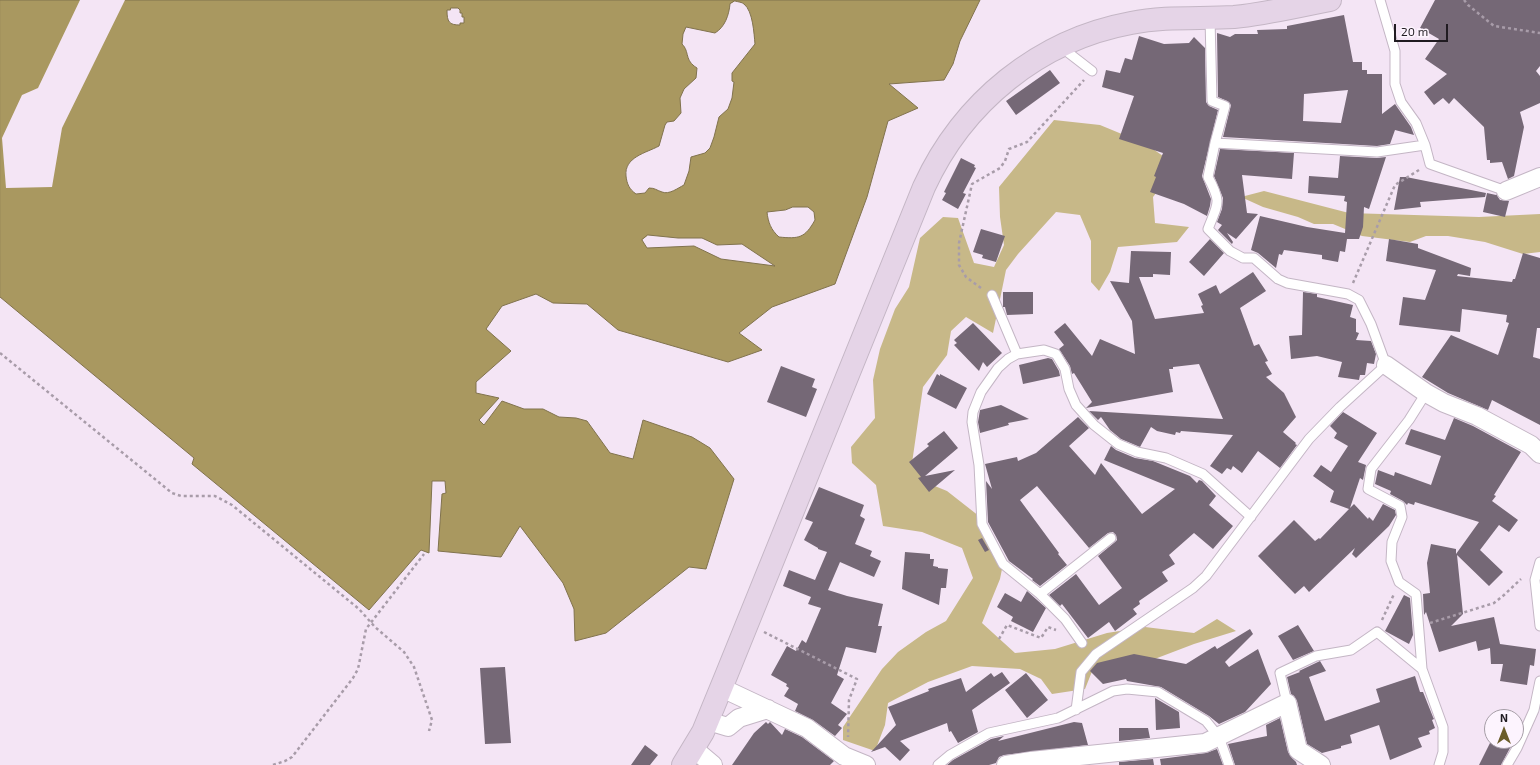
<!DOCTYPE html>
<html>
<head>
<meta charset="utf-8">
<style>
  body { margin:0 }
  #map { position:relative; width:1540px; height:765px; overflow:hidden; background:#f4e5f5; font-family:"Exo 2",sans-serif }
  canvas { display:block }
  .north { position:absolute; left:1484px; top:709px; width:40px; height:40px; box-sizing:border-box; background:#fdf4fe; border:1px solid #a59da6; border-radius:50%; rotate:0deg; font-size:11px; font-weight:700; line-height:16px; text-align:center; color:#201b21 }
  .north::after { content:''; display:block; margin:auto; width:14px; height:18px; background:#6b5d2a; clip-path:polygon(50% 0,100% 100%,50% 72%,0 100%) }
  .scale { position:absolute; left:1394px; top:24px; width:54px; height:18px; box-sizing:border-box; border:2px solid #201b21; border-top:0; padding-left:5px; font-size:12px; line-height:14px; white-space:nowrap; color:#201b21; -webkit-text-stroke:3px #fdf4fe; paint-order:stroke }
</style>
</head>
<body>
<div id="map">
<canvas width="1540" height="765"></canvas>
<div class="north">N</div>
<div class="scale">20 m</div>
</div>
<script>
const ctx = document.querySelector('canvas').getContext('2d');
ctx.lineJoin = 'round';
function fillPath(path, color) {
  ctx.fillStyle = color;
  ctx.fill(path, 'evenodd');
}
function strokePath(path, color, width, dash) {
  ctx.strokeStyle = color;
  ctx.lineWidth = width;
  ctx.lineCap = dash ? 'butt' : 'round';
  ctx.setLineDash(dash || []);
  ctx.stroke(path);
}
fillPath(new Path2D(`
  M1054 120 1100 125 1146 144 1177 166 1153 197 1155 223 1189 227 1177 242 1118 247 1110 272 1099 291 1091 282V241L1080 215 1056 212 1018 254 1006 270 993 333 966 317 951 331 947 355 923 387 912 463 925 482 947 491 984 520 986 543 1004 559 1000 579 982 623 1015 653 1055 649 1107 633 1145 627 1194 633 1217 619 1236 631 1194 644 1152 660 1093 669 1085 689 1052 694 1041 679 1020 669 972 666 928 682 888 703 885 725 875 751 843 740V727L882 669 898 652 926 632 946 621 973 578 962 548 922 532 883 526 876 485 852 463 851 447 875 418 873 380 880 349 895 309 909 287 920 238 943 217 958 218 974 263 994 267 1004 245 1000 217 999 187Z
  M1264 191 1349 213 1479 217 1540 214V252L1523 254 1485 242 1448 236H1426L1410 242 1362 236 1333 224H1314L1298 217 1263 207 1241 197Z`), '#c7b888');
const water = new Path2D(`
  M0 0H980L960 41 953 64 944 80 889 84 918 108 888 121 867 197 835 284 772 307 739 333 762 350 728 362 618 330 587 304 553 303 536 294 502 306 486 329 511 351 476 382V393L499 398 479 420 484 425 502 401 524 409H543L559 417 576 418 587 421 610 453 633 459 643 420 692 437 710 448 734 479 706 569 689 567 606 633 575 641 574 609 563 583 520 526 501 557 438 551 442 494 446 493 445 481H432L429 553 421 550 369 610 192 464 194 458 0 297ZM735 1C738 2 742 2 744 4 753 11 754 34 755 44L732 73V81L734 82 732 98 728 109 719 117 714 137 710 148 705 153 691 157 689 171 684 185C678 188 669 195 662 192 656 190 655 188 649 188L645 193 636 194C629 189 627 184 626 176 624 157 646 153 659 146L665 125 667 122 674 121 681 113 680 98 684 89 696 78 697 68C684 60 690 52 682 44L683 34 686 27 715 33C725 27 729 15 730 4ZM451 8H458L460 10V13H462V17H464V23H460V25C449 25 447 22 447 10H450ZM793 207H808L814 212 815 220C805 238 799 239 779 237 771 230 768 222 767 212L785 210ZM648 235 678 238H702L717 245 742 244 775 266 721 259 694 246 647 248 642 240Z`);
fillPath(water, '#a99860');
strokePath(water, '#80724d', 1);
fillPath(new Path2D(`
  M80 0H125L62 128 52 187 6 188 2 138 22 95 38 88Z`), '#f4e5f5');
fillPath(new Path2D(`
  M1435 0H1540V66L1536 71 1540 76V103L1520 112 1524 127 1514 176 1508 179 1502 162 1490 163V160H1487L1484 127 1454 98 1449 104 1443 98 1434 105 1424 92 1447 74 1425 59 1439 39 1420 28Z
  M1344 15 1353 62H1362V70H1367V74H1382V114L1395 104 1411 127 1414 135 1395 130 1390 144 1377 146 1223 137 1231 105 1227 101 1218 97 1217 33 1230 37 1235 34H1258L1257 30 1287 29V26ZM1348 90 1341 123 1303 121 1304 94Z
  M1139 36 1164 44 1189 43 1194 37 1205 48 1206 102 1209 106 1218 110 1202 176 1211 199 1210 206 1207 216 1184 204 1150 192 1156 177 1154 176 1163 153 1119 139 1134 96 1102 87 1106 70 1120 73 1125 58 1132 60Z
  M1050 70 1060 83 1016 115 1006 101Z
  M1220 149 1294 153 1292 179 1242 175 1247 213 1258 214 1236 239 1227 233 1233 242 1232 244 1218 230 1222 225 1217 222 1222 209 1223 198 1214 176Z
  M1340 156 1377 158 1386 157 1369 209 1364 207 1363 227 1359 239H1347L1345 252 1340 251 1338 262 1322 259V255L1284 250 1282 255 1279 254 1276 268 1258 253 1251 250 1260 216 1307 227 1345 233 1347 202 1344 201 1345 196 1308 193 1309 176 1338 178Z
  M961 158 975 165 974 167 976 168 963 193 966 194 958 209 942 200 946 193 944 192Z
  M1400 177H1406L1486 193 1485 197 1420 202 1421 207 1394 210Z
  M1487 193 1496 195V194L1500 200 1509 201 1505 217 1483 212Z
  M981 229 1005 236 996 262 982 258 983 255 973 252Z
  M1210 239 1224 253 1204 276 1189 262Z
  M1389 239 1418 244V248L1471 268 1470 276 1458 274 1457 276 1512 282 1513 279H1515L1523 253 1540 258V328H1537L1533 357 1540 359V425L1492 400 1488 410 1448 393 1422 377 1451 335 1498 355 1509 323 1506 322 1507 315 1462 309 1460 332 1399 325 1403 297 1425 300 1436 270 1386 261Z
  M1131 251 1171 252 1170 275 1153 274V277H1139L1155 319 1204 313 1201 306 1203 305 1198 294 1216 285 1220 294 1253 272 1266 291 1240 308 1254 346 1259 344 1268 361 1265 362 1272 374 1266 377 1284 393 1296 417 1283 432 1296 443 1295 444 1297 445 1280 468 1258 451 1242 473 1233 466 1231 470 1227 468 1222 474 1210 466 1233 435 1181 431 1180 433 1176 432 1175 435 1157 431 1151 427 1140 447 1121 439 1110 430 1101 417 1098 420 1089 411 1223 419 1199 364 1173 367V369H1169L1173 392 1086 408 1092 402 1074 373 1072 374 1070 366 1059 349 1064 345 1054 332 1065 323 1092 356 1100 339 1135 354 1132 321 1110 281 1129 283Z
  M1003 292H1033V314L1007 315 1005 307H1003Z
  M1303 292 1317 294V297L1353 305 1350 317 1356 319V332L1359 333 1356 340 1371 341 1376 354 1374 364 1367 363 1365 375H1360L1359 380 1338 377 1342 362 1317 356 1291 359 1289 336 1302 335Z
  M973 323 1002 353 987 367 983 362 979 371 954 345 957 343 954 340Z
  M1048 358 1052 359 1059 371 1060 376 1023 384 1019 365Z
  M781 366 815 379 812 387 817 389 806 417 767 402Z
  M937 374 940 376V374L967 388 956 409 927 394Z
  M1001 405 1029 419 1008 423 1009 425 980 433 978 422 980 410Z
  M1343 412 1377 433 1358 462 1366 465 1363 480 1360 478 1350 508 1354 504 1368 519 1369 517 1373 521 1383 504 1395 510 1396 515 1389 526 1356 558 1352 554 1355 548 1309 592 1304 586 1295 594 1258 556 1294 520 1315 541 1319 538 1320 539 1349 509 1330 502 1334 491 1313 476 1321 465 1331 472 1348 446 1334 438 1337 433 1330 426Z
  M1078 417 1089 428 1069 446 1095 475 1101 463 1142 514 1175 489 1104 460 1111 446 1116 450 1135 458 1153 461 1190 476 1197 483 1199 480 1202 481 1216 496 1209 505 1233 526 1213 549 1194 533 1169 555 1175 564 1162 572 1168 581 1139 601 1140 604 1133 609 1137 614 1115 631 1109 622 1088 638 1062 604 1060 606 1049 595 1076 574 1099 605 1122 588 1098 556 1115 542 1117 540 1116 535 1113 532 1108 533 1089 548 1037 486 1020 500 1059 553 1058 554 1067 565 1040 586 1032 580 1033 579 1009 561 988 522 986 481 992 489 985 464 1017 457 1018 461 1036 453Z
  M1454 418 1473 426 1521 452 1494 495 1496 496 1492 501 1518 520 1509 532 1499 525 1480 550 1503 572 1489 586 1457 555 1463 614 1451 626 1494 617 1500 644 1536 649 1534 666 1530 665 1527 685 1500 681 1503 664H1491L1490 648 1478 651 1476 641 1439 652 1426 612 1424 615 1423 594 1430 593 1427 563 1431 544 1456 549V554L1479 522 1415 502 1414 505 1408 503 1407 505 1403 501 1390 494 1391 491 1375 484 1378 470 1394 476 1395 472 1431 485 1441 456 1405 444 1411 429 1445 440Z
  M944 431 958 448 925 476 955 470 929 492 918 478 921 477 909 462 929 446 927 444Z
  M819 487 864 505 860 516 865 519 855 544 872 551 870 556 881 561 874 577 840 562 828 590 847 596 883 604 878 626H882L876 653 846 647 837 675 844 679 831 703 847 714 838 725 842 728 835 736 813 720 795 711 798 704 784 696 789 688 786 686 787 684 771 675 787 646 796 651 802 640 806 643 821 608 808 604 811 597 783 586 789 570 815 580 827 552 818 549V548L804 540 813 522 805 519Z
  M982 538 989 550 985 552 978 540Z
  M905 552 930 554V559H934L933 566 938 567V568L948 569 946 588H941L939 605 902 589Z
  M1027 591 1046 608 1033 632 1011 621 1013 617 997 607 1005 593 1021 602Z
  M1404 595 1410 598 1413 635 1409 644 1385 631Z
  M1298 625 1314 651 1293 660 1278 636Z
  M1250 629 1253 634 1225 662 1229 667 1258 649 1271 684 1245 712 1219 724 1209 716 1161 687 1127 681 1126 679 1103 684 1090 671 1097 663 1134 654 1186 664 1215 646 1217 649Z
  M1320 661 1326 671 1309 677 1325 721 1380 702 1376 689 1415 676 1420 692H1423L1433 717 1434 719 1432 720 1435 728 1429 731 1430 734 1418 738 1422 747 1390 760 1379 725 1350 735 1352 743 1341 746V748L1322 753 1307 744 1297 701 1294 696 1291 694 1287 677 1300 672 1299 671Z
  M505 667 511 743 485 744 480 668Z
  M1002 672 1010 683 972 710 978 732 958 743 951 731 949 732 947 723 900 741 910 750 900 761 885 747 871 752 896 725 888 707 929 691 928 689 961 678 966 692 991 673 994 677Z
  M1026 673 1048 700 1027 718 1005 690Z
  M1155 698 1179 712 1180 728 1156 730Z
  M1280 718 1288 752 1292 758 1296 762 1297 765H1235L1228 744 1267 736 1266 725Z
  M766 722 768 724 770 722 782 735 785 729 802 737 834 761 830 765H732L754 733Z
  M1074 722 1082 723 1088 745 1004 755 999 757 996 763 989 765H947L953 760 991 739 1004 736 998 741Z
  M1119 728H1148L1150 738 1119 741Z
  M1492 739V741H1496L1510 748 1501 765H1479Z
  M645 745 658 755 650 765H631Z
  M1217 749 1223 765H1161L1160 759 1206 753Z
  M1153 759 1154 765H1119V762Z`), '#756876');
const lane = new Path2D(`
  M1380 0 1395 51V84L1401 102 1416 123 1425 145 1430 164 1506 191
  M1061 47 1092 71
  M1215 143 1377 152 1425 145
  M992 295 1017 354
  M1426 393 1409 420 1371 469 1368 489 1400 506 1402 517 1392 542 1391 561 1399 582 1416 594 1422 669 1443 727V752L1439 765
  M1540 562 1535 580 1540 626
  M1040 594 1111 538
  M1082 643 1065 619 1040 594 1003 564 982 524 979 465 972 422 973 412 981 392 998 368 1008 359 1017 354 1044 350 1056 354 1065 369 1069 389 1076 405 1094 425 1118 444 1137 452 1166 458 1203 474 1251 517
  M1287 703 1280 673 1316 656 1351 650 1377 632 1422 669
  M1076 710 1081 672 1096 654 1193 588 1206 576 1309 439 1340 407 1386 365 1371 324 1359 300 1348 294 1287 283 1278 279 1254 258H1243L1230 251 1208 229C1218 203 1222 203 1208 177L1215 143 1225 106 1212 101 1210 18
  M938 765 950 755 989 733 1058 718 1113 691 1127 689 1158 692 1206 721 1219 737 1229 765
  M1507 765 1517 748 1534 710 1540 681`);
const street = new Path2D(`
  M1506 191 1540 177
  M1386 365 1426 393 1444 403 1477 416 1531 445 1540 454
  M722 688 807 728 844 756 866 765
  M708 721 728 727 739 718 768 709
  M694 749 713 765
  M1006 765 1031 761 1205 743 1287 703 1298 750 1321 765`);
const secondary = new Path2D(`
  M683 765 703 732 726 676 924 187C963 102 1039 40 1131 23 1165 16 1200 19 1234 17 1266 14 1298 6 1330 0`);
strokePath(lane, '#c4b6c5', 11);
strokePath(street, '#c4b6c5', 20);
strokePath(secondary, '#c4b6c5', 24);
strokePath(new Path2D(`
  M1464 0 1468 5 1494 26 1540 33
  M1353 283 1395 185 1419 170
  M981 288 966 277 959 265V243L972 184 1000 168 1005 161 1009 149 1027 142 1084 80
  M0 353 172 493 181 496H215L232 505 359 609 375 627 404 652 414 667 432 720 429 731
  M1382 620 1394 594
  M1430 623 1494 603 1504 595 1521 579
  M764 632 857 679 849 700 848 737
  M999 639 1007 625 1041 638 1048 627 1056 630
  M273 765 285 761 292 757 353 678 358 669 366 629 424 554`), '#a89ca9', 2.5, [3, 3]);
strokePath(lane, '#fff', 9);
strokePath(street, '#fff', 18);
strokePath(secondary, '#e5d4e7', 22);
</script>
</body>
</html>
